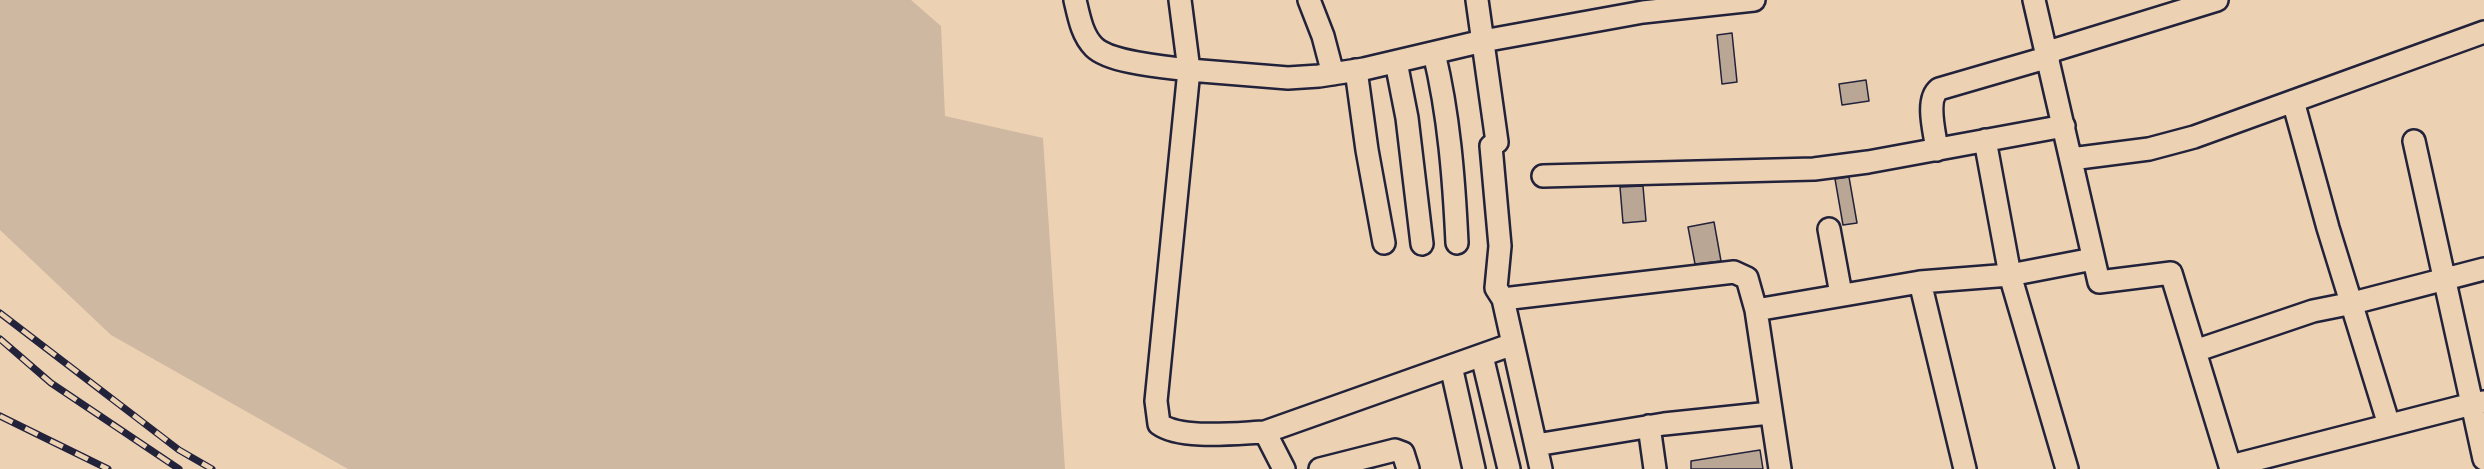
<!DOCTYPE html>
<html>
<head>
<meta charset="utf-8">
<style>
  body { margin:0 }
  canvas { display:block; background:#ecd1b3 }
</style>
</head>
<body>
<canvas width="2484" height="469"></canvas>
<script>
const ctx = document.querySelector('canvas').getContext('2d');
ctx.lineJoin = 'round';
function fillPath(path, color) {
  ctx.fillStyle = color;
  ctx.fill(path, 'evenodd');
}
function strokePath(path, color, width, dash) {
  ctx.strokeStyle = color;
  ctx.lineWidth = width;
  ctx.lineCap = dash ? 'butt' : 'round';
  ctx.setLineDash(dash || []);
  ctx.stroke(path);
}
fillPath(new Path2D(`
  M0 0H911L941 26 945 116 1043 138 1065 469H348L111 335 0 230Z`), '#cfb8a2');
const building = new Path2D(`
  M1732 33 1737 82 1722 84 1717 35Z
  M1866 80 1869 101 1842 105 1839 84Z
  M1849 177 1857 223 1843 225 1835 179Z
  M1643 186 1646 221 1623 223 1620 187Z
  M1714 222 1721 261 1695 264 1688 227Z
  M1760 450 1763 469H1691V461Z`);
fillPath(building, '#baa695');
strokePath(building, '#22223b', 1.5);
const street = new Path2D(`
  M1075 0C1079 17 1082 35 1094 47 1110 63 1166 67 1189 70L1156 401 1159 424C1181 440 1238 433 1265 432L1513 344
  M1180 0 1189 70 1288 78 1319 76 1364 69 1483 41 1643 12 1754 0
  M1309 0 1323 36 1333 74
  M1477 0 1497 142 1491 146 1500 246 1496 288 1503 299 1541 469
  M2034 0 2099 282 2171 273 2231 469
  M2048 52 2217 0
  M1434 53C1449 115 1454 179 1457 243
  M1396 62 1407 118 1422 244
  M1356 70 1367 150 1384 243
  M2293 101 2328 228 2389 425
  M1985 140 2010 275 2067 469
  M1937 150C1935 133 1925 100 1939 89L2049 57
  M2071 159 2149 149 2194 137 2484 32
  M1543 176 1814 169 1868 162 2064 126
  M1829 229 1841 294
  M1920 282 1965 469
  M1503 299 1734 272 1747 278 1756 310
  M2195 351 2313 311 2353 303 2484 269
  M1482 356 1509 469
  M1451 366 1474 469
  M2483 402 2472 404 2484 459
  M1649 426 1655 469
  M1265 432 1284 469
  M1536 445 1664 424 1770 413
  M2231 466 2472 404 2414 141
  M1320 469 1395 450 1403 453 1408 469
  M1780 469 1756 310 1920 282 2010 275 2093 259`);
strokePath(street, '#22223b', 26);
strokePath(street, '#ecd1b3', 21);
const rail = new Path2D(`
  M0 313 179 450 212 469
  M0 339 51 383 179 469
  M0 416 108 469`);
strokePath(rail, '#22223b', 7);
strokePath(rail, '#ecd1b3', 4.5, [14]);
</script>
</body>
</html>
